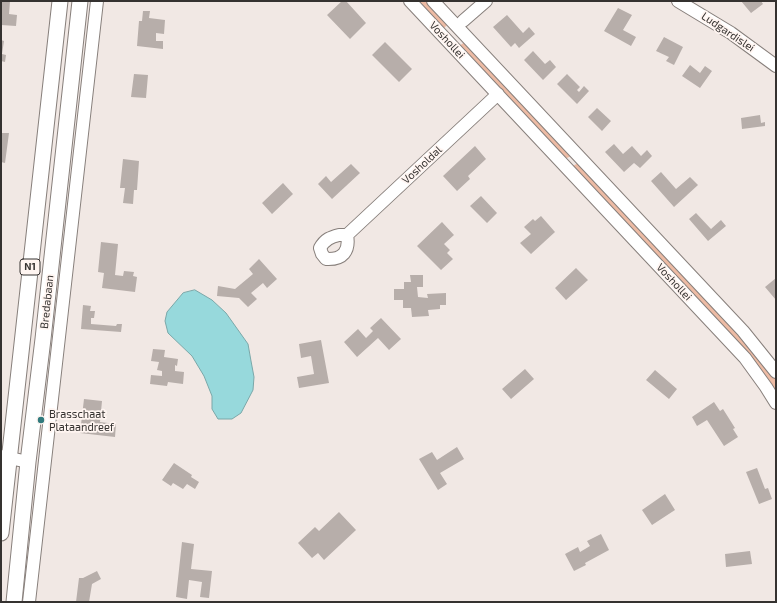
<!DOCTYPE html>
<html>
<head>
<meta charset="utf-8">
<style>
  body { margin:0 }
  #map { position:relative; width:777px; height:603px; overflow:hidden; background:#f1e8e4; font-family:"Exo 2",sans-serif }
  canvas { display:block }
  .frame { position:absolute; inset:0; border:2px solid #353230; pointer-events:none }
</style>
</head>
<body>
<div id="map">
<canvas width="777" height="603"></canvas>
<div class="frame"></div>
</div>
<script>
const ctx = document.querySelector('canvas').getContext('2d');
ctx.lineJoin = 'round';
function fillPath(path, color) {
  ctx.fillStyle = color;
  ctx.fill(path, 'evenodd');
}
function strokePath(path, color, width, dash) {
  ctx.strokeStyle = color;
  ctx.lineWidth = width;
  ctx.lineCap = dash ? 'butt' : 'round';
  ctx.setLineDash(dash || []);
  ctx.stroke(path);
}
function label(font, color, halo, rows, align = 'center') {
  ctx.font = font + ' "Exo 2",sans-serif';
  ctx.lineWidth = 3.5;
  ctx.setLineDash([]);
  ctx.textBaseline = 'middle';
  ctx.strokeStyle = halo;
  ctx.fillStyle = color;
  for (const [text, x, y, turn = 0] of rows) {
    ctx.save();
    ctx.translate(x, y);
    ctx.rotate((+turn || 0) * Math.PI / 180);
    ctx.textAlign = isNaN(turn) ? turn : align;
    if (halo) ctx.strokeText(text, 0, 0);
    ctx.fillText(text, 0, 0);
    ctx.restore();
  }
}
fillPath(new Path2D(`
  M415 1H428L449 23 442 30Z
  M466 41 571 156 565 159 458 47Z
  M578 163 757 353 776 378V396L573 166Z`), '#edbba4');
const water = new Path2D(`
  M195 290 212 300 226 313 248 344 251 361 254 377 253 390 241 413 232 419H218L212 409V396L204 376 192 356 168 333 165 321 167 312 183 293Z`);
fillPath(water, '#97d9dc');
strokePath(water, '#7aa7a8', 1);
fillPath(new Path2D(`
  M1 1H10L9 14 17 15 16 26 1 25Z
  M342 1H346L366 23 350 39 327 15Z
  M741 1H761L763 4 751 13Z
  M618 8 632 15 623 30 636 37 631 46 604 31Z
  M143 11H150L149 18 165 20 164 34 156 33V41H163V49L137 46 139 21H142Z
  M507 15 523 33 529 27 535 34 519 48 515 43 511 47 493 27Z
  M664 37 683 47 674 65 666 61 669 57 656 51Z
  M1 40 4 41 2 54 6 55 5 62 1 61Z
  M385 42 412 69 399 82 372 55Z
  M533 51 545 64 550 60 556 67 543 80 524 60Z
  M690 65 700 73 705 66 712 71 700 88 682 76Z
  M134 74 148 75 146 98 131 97Z
  M567 74 580 87 577 90 579 92 584 86 589 91 577 104 557 84Z
  M597 108 611 121 602 131 588 117Z
  M760 115 761 123 765 122V126L742 129 741 118Z
  M1 133H9L5 163 1 162Z
  M614 144 623 154 632 146 641 156 647 150 652 156 640 168 634 163 624 172 605 152Z
  M475 146 486 159 468 176 470 179 457 191 443 176Z
  M123 159 139 161 137 190H134L133 204 123 203 125 188H120Z
  M351 164 360 173 332 199 318 184 326 176 331 182Z
  M661 172 676 189 690 177 698 185 674 207 651 181Z
  M283 183 293 194 272 214 262 203Z
  M481 196 497 213 487 223 470 206Z
  M696 213 711 229 721 220 726 226 708 241 689 219Z
  M541 216 555 232 531 254 520 243 531 234 524 227 533 219 535 221Z
  M442 222 454 235 444 244 450 250 447 253 453 259 441 270 417 246Z
  M101 242 118 244 115 275 123 276 124 271 134 272 133 276 137 277 135 292 102 288 104 273 98 272Z
  M259 259 277 279 267 288 263 283 251 293 257 299 248 307 239 298 217 296 218 286 235 289 253 274 249 269Z
  M576 268 588 280 566 300 555 288Z
  M410 275H423V287H417L418 297 428 298 427 294 446 293V305H440V309L428 310 429 316 412 317 411 308H403V300H394V289H404V282H411Z
  M776 278V300L765 287Z
  M83 305 91 306 90 311H95L94 318H91V324L116 326 117 324H122L121 332 81 329Z
  M381 318 401 339 389 350 378 338 357 357 344 342 358 329 366 338 373 331 370 328Z
  M321 340 329 383 299 388 297 377 314 374 311 356 301 358 299 344Z
  M153 349 165 350 164 357 178 359 177 366 175 365V371L184 372 183 384 168 382 167 386 150 384 151 375 162 376V371L157 370 159 362 151 361Z
  M525 369 534 379 511 399 502 389Z
  M655 370 677 389 669 399 646 380Z
  M84 399 102 401 100 422 116 424 115 437 80 433Z
  M714 402 720 411 723 409 735 428 733 429 738 437 724 446 707 420 697 426 692 417Z
  M457 447 464 459 440 473 447 484 438 490 419 459 432 452 437 460Z
  M174 463 192 475 191 477 199 482 195 489 187 484 183 489 173 483 171 486 162 480Z
  M757 468 765 489 768 488 772 499 759 504 746 472Z
  M665 494 675 510 652 525 642 510Z
  M339 512 356 530 324 560 318 553 312 558 298 543 315 527 319 531Z
  M601 534 609 550 585 563 586 565 574 571 565 554 578 547 580 552 590 546 587 541Z
  M182 542 194 544 191 569 212 571 209 598 200 597 202 582 189 580 187 599 176 597Z
  M750 551 752 564 726 567 725 554Z
  M97 571 101 579 92 584 89 602H76L79 578H83Z`), '#b7aeaa');
const minor = new Path2D(`
  M410 1 745 358 766 387 776 403
  M433 1 743 331 776 372
  M678 1 731 33 776 66
  M463 21 486 1
  M339 235H347C350 251 343 260 326 259L322 254 320 248C325 239 331 237 339 235Z
  M347 235 498 94
  M1 456 28 462
  M29 602 97 1`);
const major = new Path2D(`
  M1 533 60 1
  M14 602 28 462 43 339 80 1`);
strokePath(minor, '#877f7b', 14);
strokePath(major, '#877f7b', 17);
strokePath(minor, '#fff', 12);
strokePath(major, '#fff', 15);
for (const [x, y, r, color] of [
  [41,420,4,"#307a7d"]
]) {
  const dot = new Path2D();
  dot.arc(x, y, r, 0, 2 * Math.PI);
  ctx.fillStyle = color;
  ctx.fill(dot);
  strokePath(dot, '#fff5f1', 1.5);
}
for (const [x, y, w] of [
  [30,267,20]
]) {
  const box = new Path2D();
  box.roundRect(x - w / 2, y - 8, w, 16, 3);
  ctx.fillStyle = '#fff5f1';
  ctx.fill(box);
  strokePath(box, '#353230', 1);
}
label('bold 10px', '#353230', null, [
  ["N1",30,267]
]);
label('11px', '#353230', '#fff5f1', [
  ["Ludgardislei",728,32,34],
  ["Voshollei",447,40,47],
  ["Vosholdal",422,165,-43],
  ["Voshollei",674,282,47],
  ["Bredabaan",47,302,-84]
]);
label('11px', '#353230', '#fff5f1', [
  ["Brasschaat",49,414],
  ["Plataandreef",49,427]
], 'left');
</script>
</body>
</html>
